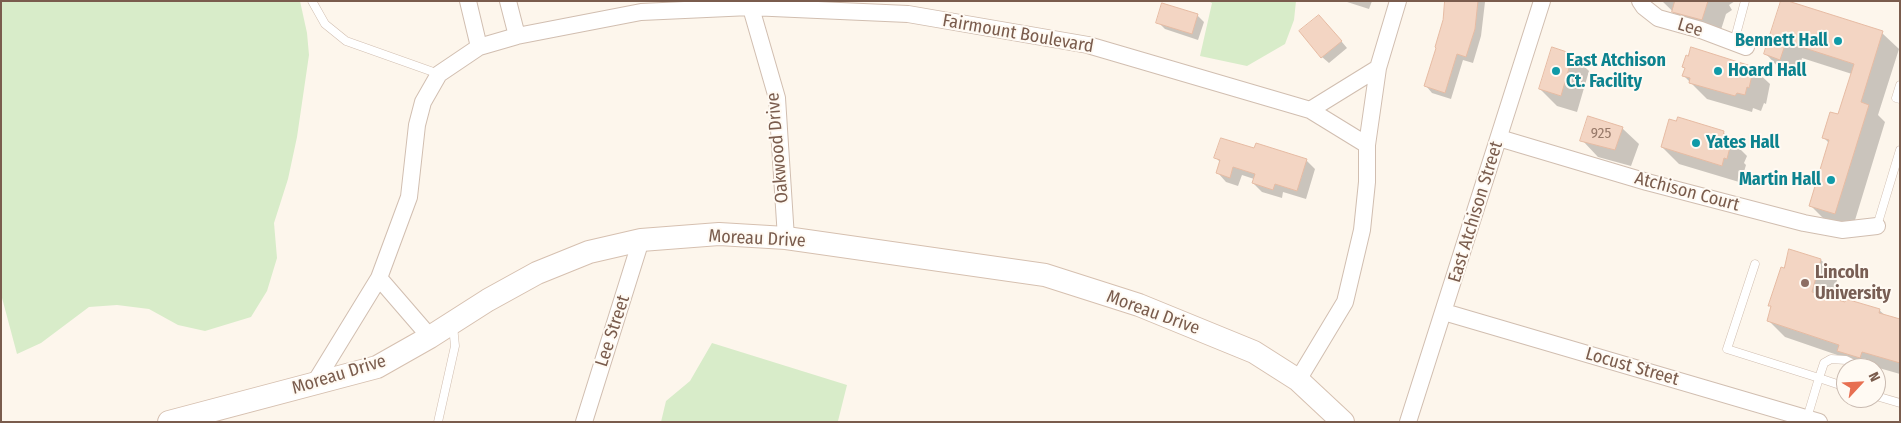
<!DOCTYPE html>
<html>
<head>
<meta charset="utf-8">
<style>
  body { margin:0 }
  #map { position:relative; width:1901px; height:423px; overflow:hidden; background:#fdf6ec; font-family:"Fira Sans Condensed",sans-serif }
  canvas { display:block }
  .frame { position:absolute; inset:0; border:2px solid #7a5c4d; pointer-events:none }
  .north { position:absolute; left:1836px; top:358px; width:50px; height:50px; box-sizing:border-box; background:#fffaf3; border:1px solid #cabbb1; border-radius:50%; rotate:65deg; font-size:14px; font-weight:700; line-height:20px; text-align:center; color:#7a5c4d }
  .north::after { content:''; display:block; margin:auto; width:18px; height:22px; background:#e76f51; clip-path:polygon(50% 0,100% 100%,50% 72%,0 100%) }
</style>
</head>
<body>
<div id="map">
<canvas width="1901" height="423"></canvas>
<div class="frame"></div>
<div class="north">N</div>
</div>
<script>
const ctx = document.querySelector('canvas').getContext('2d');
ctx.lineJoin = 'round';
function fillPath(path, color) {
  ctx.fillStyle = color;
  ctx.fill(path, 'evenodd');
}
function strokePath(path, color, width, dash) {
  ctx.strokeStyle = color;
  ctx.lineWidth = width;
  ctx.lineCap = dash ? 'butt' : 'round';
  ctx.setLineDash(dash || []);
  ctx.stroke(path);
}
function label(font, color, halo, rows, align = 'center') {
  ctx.font = font + ' "Fira Sans Condensed",sans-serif';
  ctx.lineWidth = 4;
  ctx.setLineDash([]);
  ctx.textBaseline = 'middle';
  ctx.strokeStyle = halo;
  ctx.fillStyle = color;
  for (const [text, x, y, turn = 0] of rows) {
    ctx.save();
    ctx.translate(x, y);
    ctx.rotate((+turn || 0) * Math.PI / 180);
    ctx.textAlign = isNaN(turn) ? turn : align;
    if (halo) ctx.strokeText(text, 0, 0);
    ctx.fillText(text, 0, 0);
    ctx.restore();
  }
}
fillPath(new Path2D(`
  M1 1H300L307 33 309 55 297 137 288 179 274 223 277 258 267 291 251 317 205 331 178 325 149 309 117 305 89 307 41 343 17 354 1 294Z
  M1208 1H1296L1294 20 1285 44 1247 66 1200 56 1212 3Z
  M712 343 847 385 838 421 661 422 666 401 690 381Z`), '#d8ecc9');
fillPath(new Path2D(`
  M1344 1H1372L1369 9Z
  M1447 1 1485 2 1481 36 1473 63 1463 60 1451 99 1432 93 1426 86 1444 20Z
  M1662 1H1735L1729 5 1732 10 1726 14 1719 36 1690 28Z
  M1782 1 1882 33 1899 49 1878 115 1885 122 1852 230 1827 222 1811 206 1830 144 1823 137 1838 116 1852 74 1802 58 1797 75 1782 71 1766 54Z
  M1197 15 1204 22 1198 40 1165 29 1158 22Z
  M1326 23 1347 48 1329 63 1322 57Z
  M1572 55 1589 71 1577 112 1557 106 1540 89Z
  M1753 68 1770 84 1766 104 1764 103 1761 111 1753 108 1752 112 1707 99 1683 75Z
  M1679 118 1724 133 1747 156 1744 163 1746 165 1743 175 1741 174 1739 182 1679 164 1662 147Z
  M1622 128 1639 144 1631 166 1598 157 1582 140Z
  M1255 149 1306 160 1315 169 1306 199 1283 192 1282 198 1262 192 1253 183 1254 179 1242 175 1238 186 1226 182 1218 173 1221 163 1216 158Z
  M1790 251 1821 260 1838 277 1831 299 1879 310 1886 316 1900 321V374L1879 368 1877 373 1876 368H1857L1846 358 1785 337 1768 320 1772 308 1770 305 1785 269Z`), '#0003');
const building = new Path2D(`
  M1445 1H1478L1475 29 1466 57 1457 54 1445 93 1424 86 1436 48 1435 47 1443 20Z
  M1675 1H1708L1702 20 1672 12Z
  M1781 1H1788L1883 31 1861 102 1869 105 1835 214 1809 206 1829 140 1822 138 1830 112 1838 114 1854 64 1786 42 1780 60 1764 54Z
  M1162 3 1198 14 1192 34 1156 23Z
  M1319 15 1342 41 1321 58 1299 31Z
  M1552 47 1573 54 1561 96 1539 89Z
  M1691 47 1754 67 1749 88 1747 87 1745 95 1737 93 1735 96 1689 83 1690 78 1682 76 1685 68 1682 67 1686 55 1688 56Z
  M1588 116 1623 127 1615 150 1580 141Z
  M1678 117 1724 131 1723 136 1730 138 1728 146 1730 147 1727 159 1724 158 1722 166 1661 147 1669 119 1676 121Z
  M1221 138 1254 148 1256 143 1307 159 1297 191 1275 184 1273 190 1252 183 1255 174 1233 167 1230 178 1216 173 1220 160 1214 158Z
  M1789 249 1821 259 1812 292 1845 302 1846 299 1880 309 1879 313 1900 319V363L1862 352 1860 358 1837 351 1839 345 1767 321 1771 306H1768L1781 267 1784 268Z`);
fillPath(building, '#f3d5c3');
strokePath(building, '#e6bba3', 1);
const service = new Path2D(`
  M312 1 325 24 346 41 439 74
  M1734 42 1745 1
  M1900 85 1896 98 1900 99
  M1877 226 1900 150
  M1755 264 1727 349 1819 378 1824 363 1831 359 1846 360 1862 368
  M1876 396 1900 403
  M1807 418 1819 378 1846 387
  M438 422 455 346 453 326`);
const minor = new Path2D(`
  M468 1 479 47
  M508 1 517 36
  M749 1 777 98 786 238
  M1640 1 1644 7 1658 18 1701 30 1746 47
  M1310 110 1378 68
  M1499 138 1647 182 1804 223 1842 230 1877 226
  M379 278 430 337
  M1444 312 1819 422
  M1298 380 1345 302 1362 230 1367 182V145L1378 68 1398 1
  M314 384 379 278 409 197 417 125 423 102 439 74 479 47 517 36 641 12 750 7 908 14 1088 45 1310 110 1367 145
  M584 422 641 240
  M1408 422 1542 1`);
const secondary = new Path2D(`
  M169 422 377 367 430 337 488 300 537 273 589 252 641 240 719 234 786 238 1045 275 1139 305 1254 352 1298 380 1343 422`);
strokePath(service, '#d1beb0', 9);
strokePath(minor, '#d1beb0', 18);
strokePath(secondary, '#d6c0b0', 24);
strokePath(service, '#fff', 8);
strokePath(minor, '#fff', 16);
strokePath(secondary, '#fff', 22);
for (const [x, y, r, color] of [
  [1838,41,5,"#0f9aa8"],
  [1556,71,5,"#0f9aa8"],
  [1718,71,5,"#0f9aa8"],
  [1696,143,5,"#0f9aa8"],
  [1831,180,5,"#0f9aa8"],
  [1805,283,5,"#8d6e63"]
]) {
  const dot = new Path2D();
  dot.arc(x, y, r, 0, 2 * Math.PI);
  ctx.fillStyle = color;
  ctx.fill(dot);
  strokePath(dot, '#fffaf3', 2);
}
label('15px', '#987a6a', null, [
  ["925",1601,134]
]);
label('18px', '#7a5c4d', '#fffaf3', [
  ["Lee",1690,28,17],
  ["Fairmount Boulevard",1018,34,10],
  ["Oakwood Drive",778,148,-95],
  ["Atchison Court",1687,192,15],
  ["East Atchison Street",1476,212,-73],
  ["Moreau Drive",757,239,3],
  ["Moreau Drive",1153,313,20],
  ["Lee Street",613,331,-72],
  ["Locust Street",1632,367,16],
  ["Moreau Drive",339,375,-17]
]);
label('bold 18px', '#0d838f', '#fffaf3', [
  ["Bennett Hall",1828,41,"right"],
  ["East Atchison",1566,61],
  ["Ct. Facility",1566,82],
  ["Hoard Hall",1728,71],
  ["Yates Hall",1706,143],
  ["Martin Hall",1821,180,"right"]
], 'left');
label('bold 18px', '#785e54', '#fffaf3', [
  ["Lincoln",1815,273],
  ["University",1815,294]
], 'left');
</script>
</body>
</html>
